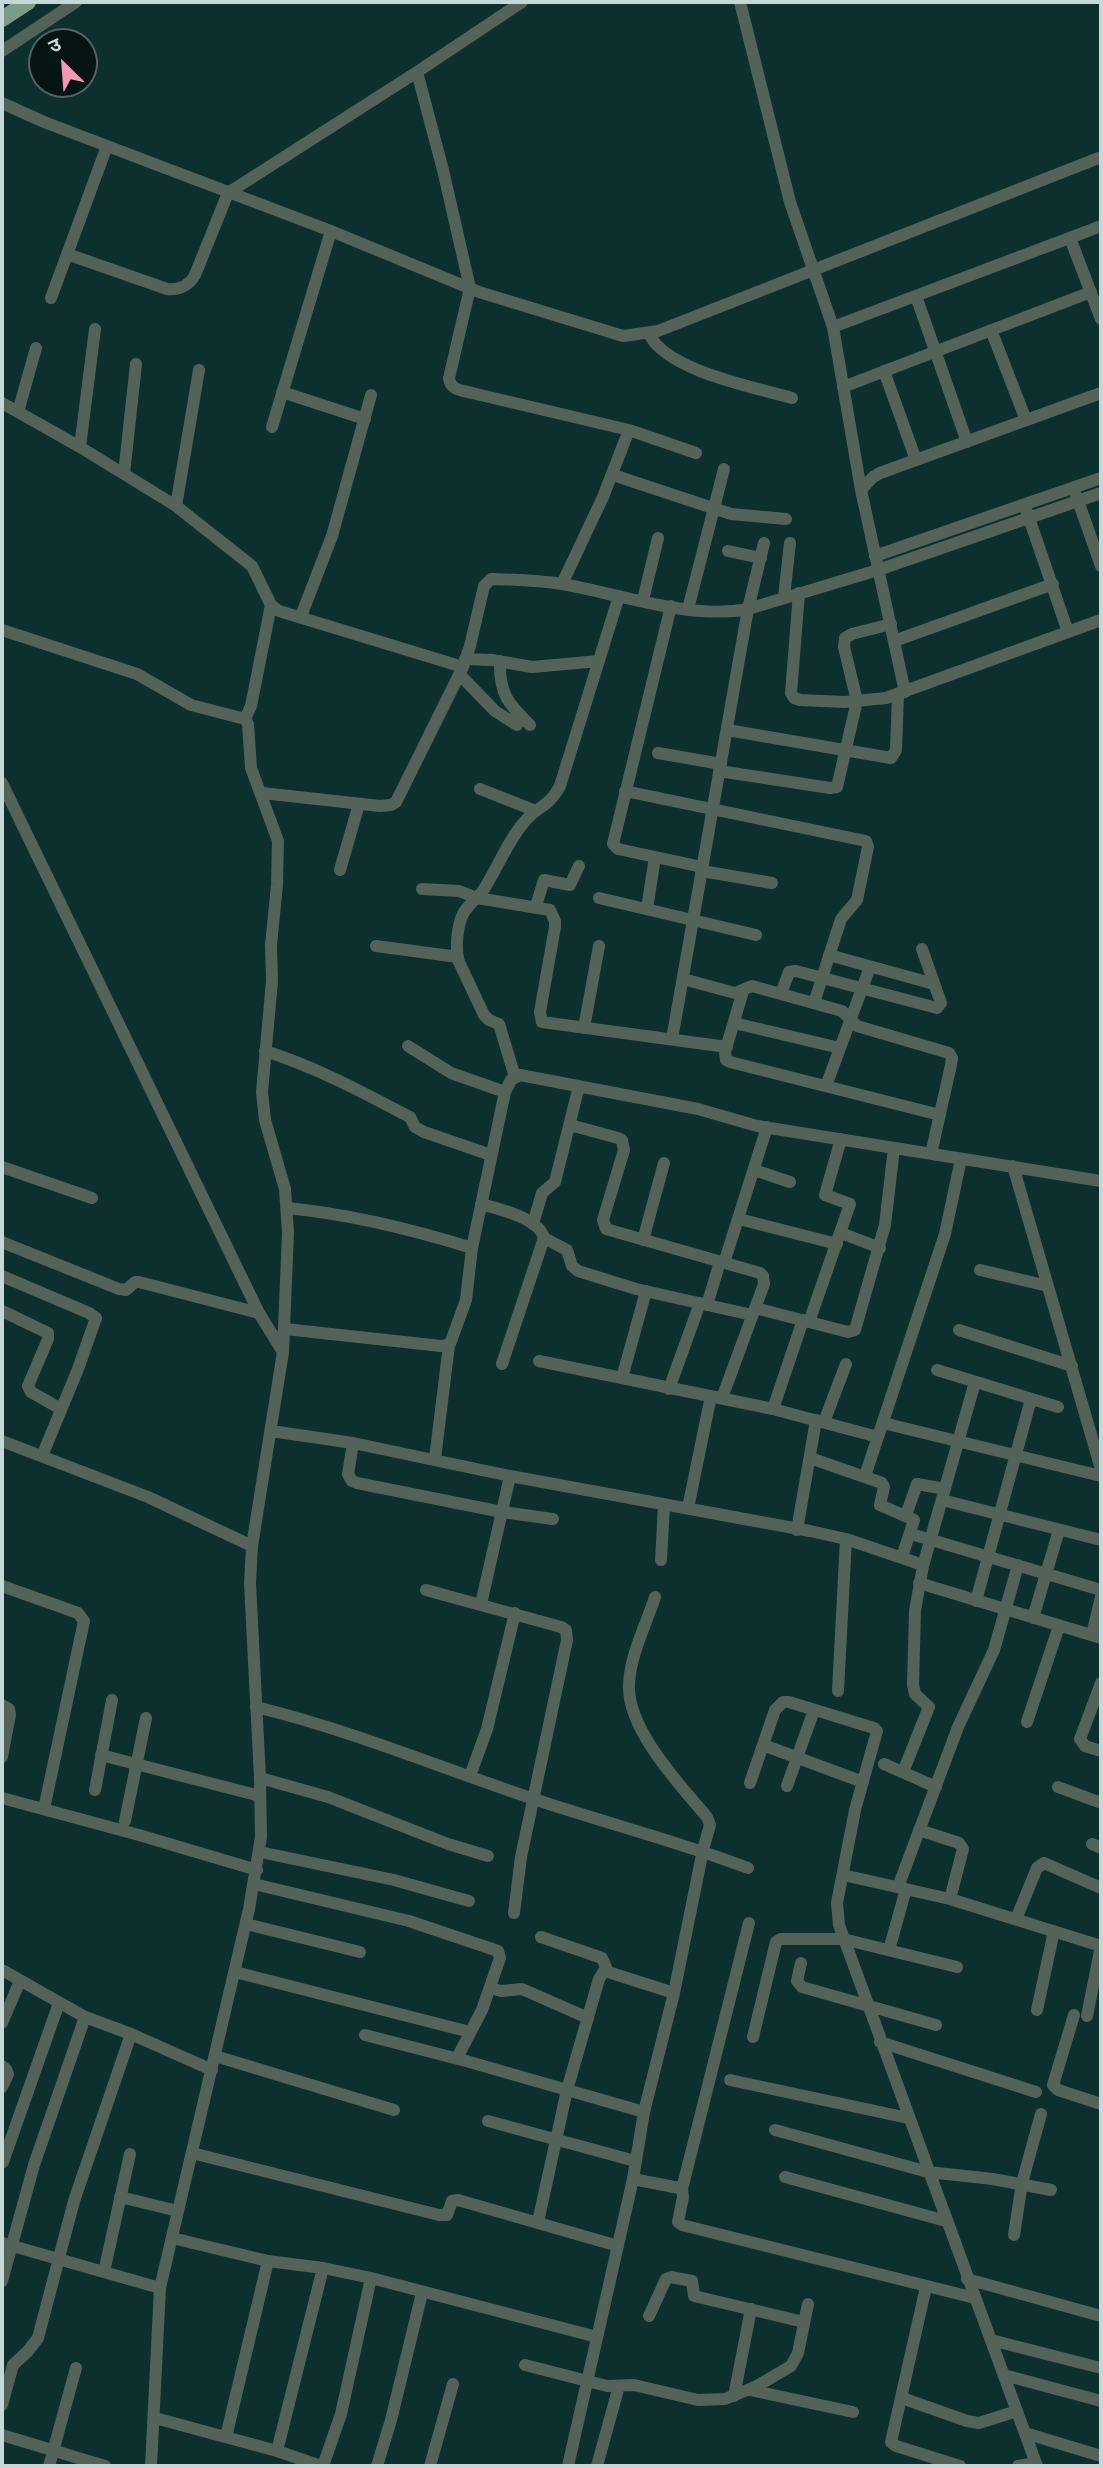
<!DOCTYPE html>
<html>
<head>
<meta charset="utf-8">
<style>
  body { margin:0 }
  #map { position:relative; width:1103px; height:2468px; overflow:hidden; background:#0d2f2e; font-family:"Roboto Condensed","Noto Sans Devanagari",sans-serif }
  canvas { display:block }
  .frame { position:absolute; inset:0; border:4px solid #c5d7d6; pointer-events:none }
  .north { position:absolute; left:28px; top:28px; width:70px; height:70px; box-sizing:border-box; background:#071414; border:2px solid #536262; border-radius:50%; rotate:335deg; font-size:19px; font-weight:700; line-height:28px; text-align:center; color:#c5d7d6 }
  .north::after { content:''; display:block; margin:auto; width:24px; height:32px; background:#f09ab5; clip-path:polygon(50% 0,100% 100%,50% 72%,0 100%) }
</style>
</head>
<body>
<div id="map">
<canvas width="1103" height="2468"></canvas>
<div class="frame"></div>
<div class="north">उ</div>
</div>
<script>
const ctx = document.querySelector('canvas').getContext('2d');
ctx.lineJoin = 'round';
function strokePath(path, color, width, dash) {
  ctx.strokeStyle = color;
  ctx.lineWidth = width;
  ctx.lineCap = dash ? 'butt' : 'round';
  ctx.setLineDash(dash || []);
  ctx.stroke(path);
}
strokePath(new Path2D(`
  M740 2 790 202 833 327 861 490 905 692
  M2 51 76 2
  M417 72 443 170 470 288 449 378C450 390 461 390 472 393L629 430 696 453
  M2 103 44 122 331 231 479 292 623 336 658 331 1101 157
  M1070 238 1101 319
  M67 254 167 289C178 290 189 286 195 275L228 193 417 72 522 2
  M916 296 967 442
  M51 298 107 146
  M833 327 1101 226
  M991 330 1026 420
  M649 334C667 371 754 387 792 398
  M884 371 916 460
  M843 387 1091 292
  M282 392 365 419
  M2 403 80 447 176 506 252 566 271 605 251 706 245 719 248 724 251 768 278 841 277 885 271 945 272 981 262 1092 265 1120 285 1189 288 1233 283 1352 252 1546 250 1583 260 1778 261 1837 249 1909 160 2288 151 2466
  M18 412 36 348
  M272 427 331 231
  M80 447 95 329
  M124 474 136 364
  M613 475 731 514 786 519
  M861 490 873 477 880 473 1101 393
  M1076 495 1101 566
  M176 506 199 370
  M1027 512 1068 632
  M728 551 761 558
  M875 556 1101 478
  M562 584 603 497 629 430
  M799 593 791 693 794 698 800 700 845 702 886 698 1101 620
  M784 597 790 543
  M643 600 658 538
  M271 605 279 611 463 667
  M671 606 613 844 618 849 702 867
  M688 609 724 469
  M301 616 332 536 371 395
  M2 630 137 674 191 705 245 719
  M894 641 1053 584
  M465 659 492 660 532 667 599 661
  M500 661C499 693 508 704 530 725
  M459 674 495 711 517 725
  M727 730 891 758 896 750 898 694
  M658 753 721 764
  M719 771 830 788 837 787 857 701 844 647 845 638 852 634 891 624
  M2 783 259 1313 283 1352
  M480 789 536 811
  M625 791 866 841 868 847 857 900 841 919 814 1003
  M262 793 380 806 391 805 396 802 463 667 470 646 484 586 491 579C515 580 539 580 562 584 620 594 691 620 748 609L878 570 1101 493
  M340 870 359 804
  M702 871 772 883
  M422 889 459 891 477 898 550 910 555 921V927L540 1012 542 1022 727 1047
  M599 898 756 935
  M536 906 544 880 570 885 579 866
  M647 909 655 857
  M376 946 458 957
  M829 955 934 984
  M683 979 735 993 752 986 842 1011 857 1026 949 1053 952 1058 951 1065 931 1154
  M743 991 725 1052 726 1060 730 1062 940 1115
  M781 994 789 972 796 971 937 1008 941 1003 922 949
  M734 1023 840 1048
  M584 1028 599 946
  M672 1039 748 609 764 543
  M408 1046 451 1073 505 1092
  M265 1051C316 1067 362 1092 410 1117L415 1127 424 1132 491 1155
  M515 1077 499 1024 489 1020 484 1015 459 962C455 950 457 926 463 914 468 904 478 898 484 889 498 867 508 840 526 820 539 805 548 808 560 786L619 596
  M826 1086 870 967
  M570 1125 618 1138 622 1140 624 1150 603 1220 606 1229 760 1273 763 1276 764 1284 722 1398
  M1013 1166 1101 1469
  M2 1167 92 1198
  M754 1170 790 1182
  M481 1204C499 1209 539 1218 544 1238L502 1364
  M287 1208C350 1214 411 1229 472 1248
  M739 1219 837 1244
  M533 1224 542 1193 555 1182 579 1086
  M841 1233 880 1248
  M544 1238 567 1250 572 1266 578 1271 636 1289 752 1315
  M643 1240 664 1163
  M2 1242 119 1289 126 1290 135 1282H139L259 1313
  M724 1263 767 1127
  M980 1270 1048 1286
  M2 1276 89 1313 96 1318 78 1369 42 1456
  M707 1305 720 1262
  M755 1308 848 1332 855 1330 885 1225 894 1148
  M2 1311 48 1333V1339L28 1386 31 1392 61 1409
  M809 1322 850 1204 825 1195 841 1139
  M285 1329 441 1346 450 1344 466 1300 472 1248 505 1092 511 1080 520 1075 698 1109 757 1126 1101 1181
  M959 1330 1072 1366
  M539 1361 773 1409 878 1437
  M937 1370 1058 1407
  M622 1378 646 1291
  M669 1389 700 1303
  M773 1409 803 1320
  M824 1422 846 1364
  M883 1423 1101 1476
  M271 1431 353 1443 510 1476 810 1531 846 1539 920 1564 923 1566 915 1611 913 1685 915 1694 929 1707 903 1772
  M2 1441 148 1497 252 1546
  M353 1443 348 1474 352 1481 357 1483 502 1512 553 1519
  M810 1458 882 1483 884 1487 880 1505 914 1520 902 1557
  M435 1459 449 1345
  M865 1476 945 1234 961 1159
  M942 1500 1101 1540
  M688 1508 711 1396
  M906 1515 917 1484 945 1489
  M797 1530 816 1420
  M911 1534 1101 1590
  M661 1560 664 1505
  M923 1566 975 1382
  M919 1583 1101 1638
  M2 1586 78 1613 84 1621 44 1809
  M426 1590 561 1627 566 1630 567 1640 521 1857 514 1913
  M976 1601 1031 1399
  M481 1604 510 1476
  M1033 1618 1059 1530
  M1092 1635 1101 1597
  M1101 1683 1080 1739 1085 1746 1101 1751
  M838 1691 846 1539
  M2 1705 9 1709 10 1715 2 1757
  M256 1707C351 1730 441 1768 534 1799 605 1823 678 1841 748 1868
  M1027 1722 1059 1626
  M763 1745 863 1782
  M101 1755 260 1796
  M884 1764 936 1787
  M470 1776 487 1729 515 1613
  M260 1778 328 1797 448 1844 488 1856
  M750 1783 775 1710 783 1702H789L874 1728 877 1731 855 1810 837 1903 839 1925 1037 2466
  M787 1786 814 1710
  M1058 1787 1101 1803
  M95 1790 112 1700
  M2 1798 139 1835 257 1870
  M125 1821 146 1718
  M919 1830 959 1843 963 1849 950 1899
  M1092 1844 1101 1848
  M260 1852 394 1880 469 1901
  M843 1875 950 1899 1101 1946
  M254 1884 409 1921 498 1951 500 1958 482 2010 457 2058
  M898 1887 958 1727 994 1650 1018 1565
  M1016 1919 1037 1868 1044 1863 1101 1888
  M246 1924 360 1952
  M541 1937 602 1958 608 1972 674 1993
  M889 1950 906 1889
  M801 1963 797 1981 802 1987 936 2025
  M2 1970 85 2017 131 2034 212 2070
  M235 1972 470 2032
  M490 1988 501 1991 522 1989 588 2018
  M1037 2010 1054 1931
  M1074 2015 1053 2085 1058 2090 1101 2104
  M1087 2016 1101 1946
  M2 2023 20 1981
  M365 2035 466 2061 644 2112
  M753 2037 776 1942 781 1939H843L957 1967
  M880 2042 1036 2092
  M215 2056 394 2110
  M2 2066 6 2069 8 2074 2 2087
  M730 2080 908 2118
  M488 2121 635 2161
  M775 2130 928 2172 993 2179 1051 2190
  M192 2153 439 2215H447L452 2201 458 2200 618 2246
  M3 2162 59 2003
  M785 2177 946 2221
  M633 2179 679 2188 683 2185 749 1923
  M682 2187 683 2197 678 2222 682 2225 975 2298
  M120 2197 178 2211
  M538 2222 567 2090 599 1979 606 1968
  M1014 2235 1022 2183 1041 2114
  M172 2238 268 2261 323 2268 371 2278 597 2337
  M2 2243 160 2288
  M104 2272 130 2154
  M967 2279 1101 2316
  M2 2281 34 2165 85 2017
  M926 2287 891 2442 896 2446 960 2466
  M649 2316 666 2279 671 2277 692 2281 694 2296 804 2322
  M991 2340 1101 2368
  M525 2365 607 2386 634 2385 698 2400 725 2399 757 2386 791 2366 798 2353 808 2304
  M1004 2375 1101 2401
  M750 2390 853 2412
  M734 2396 751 2309
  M902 2398 967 2421 979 2423 1017 2411
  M2 2405 13 2365 28 2351 38 2338 74 2201 131 2034
  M155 2418 277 2451 321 2466
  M1025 2433 1101 2456
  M2 2435 105 2466
  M226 2437 268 2261
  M277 2451 323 2268
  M49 2466 76 2368
  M323 2466 341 2414 371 2278
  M377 2466 391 2420 422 2293
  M430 2466 453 2384
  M568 2466 633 2179 644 2112 674 1993 703 1850 710 1825 707 1817C680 1785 627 1729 629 1685 630 1655 646 1625 655 1597
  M597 2466 619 2386
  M1018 2466 1036 2463`), '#536359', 12);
strokePath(new Path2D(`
  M2 19 28 2`), '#7a9c89', 16);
</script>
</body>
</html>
